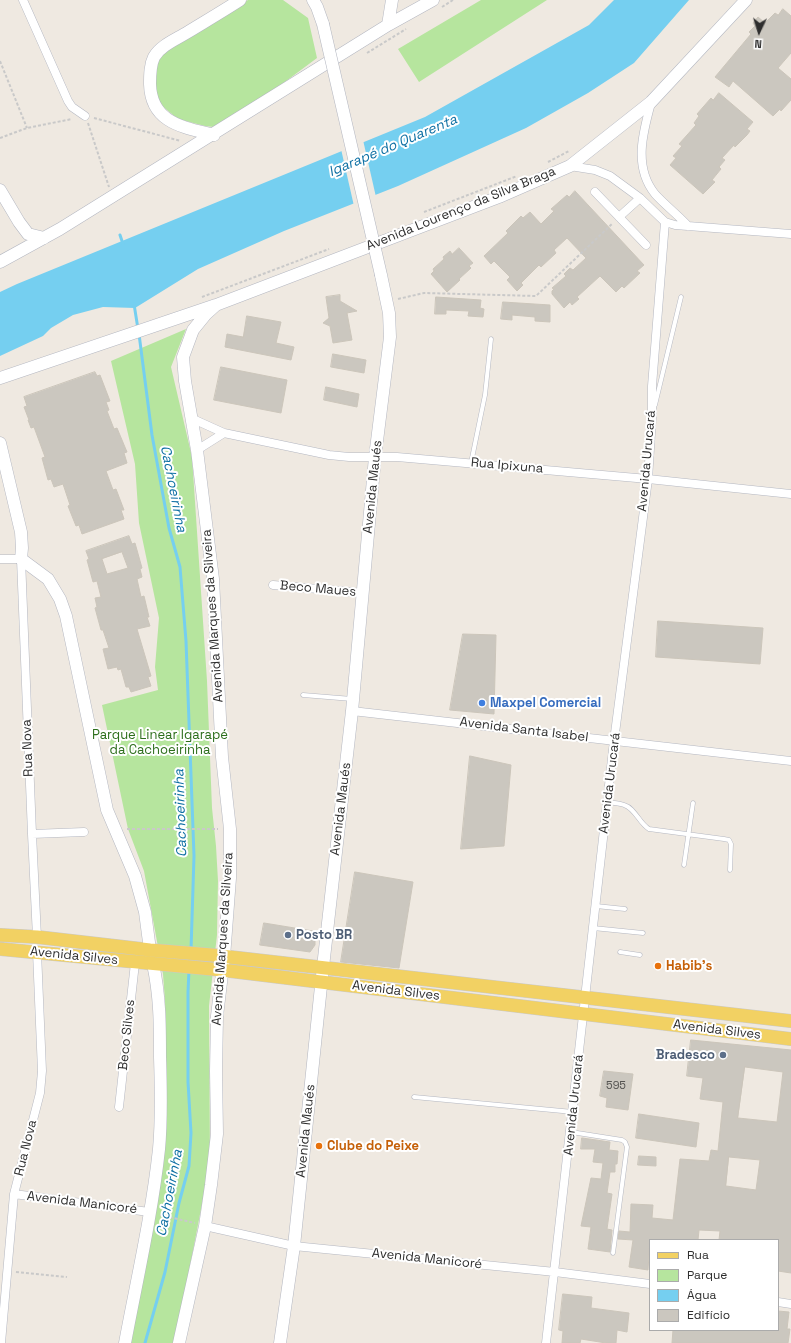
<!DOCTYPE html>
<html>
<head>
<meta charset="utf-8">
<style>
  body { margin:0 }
  #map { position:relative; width:791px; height:1343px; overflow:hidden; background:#efe9e1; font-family:"Space Grotesk",sans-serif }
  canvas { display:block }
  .legend { position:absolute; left:649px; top:1239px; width:130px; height:92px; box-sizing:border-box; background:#fff; border:1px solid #ababab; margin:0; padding:5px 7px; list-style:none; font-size:12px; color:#2e2e2e }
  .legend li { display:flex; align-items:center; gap:8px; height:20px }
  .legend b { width:20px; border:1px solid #ababab }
  .north { position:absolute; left:739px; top:12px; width:40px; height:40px; -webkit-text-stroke:3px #fff; paint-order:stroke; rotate:184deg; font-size:11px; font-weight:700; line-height:16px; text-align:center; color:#2e2e2e }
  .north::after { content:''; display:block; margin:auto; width:14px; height:18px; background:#2e2e2e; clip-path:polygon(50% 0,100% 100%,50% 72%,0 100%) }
</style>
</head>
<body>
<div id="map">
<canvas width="791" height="1343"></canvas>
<ul class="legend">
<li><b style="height:5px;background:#f2d163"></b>Rua</li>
<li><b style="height:11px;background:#b6e59e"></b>Parque</li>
<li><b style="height:11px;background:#75cff0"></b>Água</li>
<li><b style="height:11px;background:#cbc7bf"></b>Edifício</li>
</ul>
<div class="north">N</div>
</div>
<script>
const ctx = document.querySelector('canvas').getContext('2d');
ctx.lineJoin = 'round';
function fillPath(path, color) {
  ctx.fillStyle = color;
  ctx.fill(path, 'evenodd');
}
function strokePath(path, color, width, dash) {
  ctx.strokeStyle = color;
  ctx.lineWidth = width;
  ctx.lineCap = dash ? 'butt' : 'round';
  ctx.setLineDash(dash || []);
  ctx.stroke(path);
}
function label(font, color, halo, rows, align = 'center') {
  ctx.font = font + ' "Space Grotesk",sans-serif';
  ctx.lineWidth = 4;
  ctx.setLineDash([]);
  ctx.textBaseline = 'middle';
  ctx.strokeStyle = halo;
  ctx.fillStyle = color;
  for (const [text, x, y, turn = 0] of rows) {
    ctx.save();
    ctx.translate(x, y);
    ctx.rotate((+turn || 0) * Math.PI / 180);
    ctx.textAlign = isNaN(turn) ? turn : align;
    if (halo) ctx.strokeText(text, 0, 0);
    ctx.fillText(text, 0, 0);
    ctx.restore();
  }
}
fillPath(new Path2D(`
  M248 0H283L308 18 317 58 223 128 205 126 178 119 156 101 152 80 161 55Z
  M481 0H547L419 82 398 49Z
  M186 329 171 367 192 457 207 681 212 808 216 846 218 881 217 935 209 1006 210 1163 175 1343H130L167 1105 165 1001 163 974 144 871 128 829 102 705 158 690 155 667 159 618 139 523 135 464 111 361Z`), '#b6e59e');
fillPath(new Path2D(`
  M614 0H689L634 63 588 93 526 128 398 186 284 231 198 269 135 308 103 307 73 315 51 328 43 336 0 356V292L17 284 425 117 589 25Z`), '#75cff0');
fillPath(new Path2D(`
  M363 140 376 197 354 206 341 149Z`), '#efe9e1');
strokePath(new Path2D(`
  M120 235 123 244
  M134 304 138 329
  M139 334 152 435 169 528 180 567 186 641 194 856 191 950
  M145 1343 165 1272 179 1203 189 1166 191 1133 188 1082V992L189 970`), '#75cff0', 3);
const building = new Path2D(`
  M783 9 791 16V53L778 68 791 79V100L781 111 780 109 773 116 733 81 729 87 715 77 751 34 749 32 755 26 753 23 758 17 765 23 775 13 778 15Z
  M719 93 753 122 747 129 750 131 747 135 735 147 734 145 722 158 725 160 719 167 721 169 712 180 715 182 703 194 670 165 676 158 673 156 682 146 679 144 696 125 694 123 699 116 697 114 711 98 713 100Z
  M575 191 644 265 637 271 640 273 624 288 622 286 616 292 600 276 577 297 579 299 572 305 570 302 564 308 552 294V291L554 289 552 288 566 276 564 274 570 268 573 270 586 258 567 238 554 250 556 253 541 267 539 265 521 283 523 285 517 291 507 280 510 277 494 261 491 264 484 256 508 233 506 231 521 216 523 218 530 212 541 224 554 211 551 209 567 195 569 197Z
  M459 248 473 263 469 266 471 268 459 279 460 280 447 292 431 274 434 271 433 269 444 259 443 257 450 251 452 254Z
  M340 295V301L357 311 347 313 352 340 333 343 330 326 323 323 329 318 326 297Z
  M436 297 481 300 480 308 484 309 483 317 468 316 469 311 446 310V314H435Z
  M503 302 550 305V322L535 321V317L512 315V320L501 319Z
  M247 316 281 322 276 343 294 347 291 360 225 347 227 334 243 337Z
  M333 354 366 360 364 373 331 367Z
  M221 367 287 380 281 413 214 400Z
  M95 372 97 376 100 375 110 401 106 402 109 410 107 411 114 429 117 428 127 452 124 453 127 463 106 471 113 490 116 489 124 510H121L124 519 82 534 79 525 76 526 68 506 70 505 63 484 54 487 51 479 48 480 42 458 45 457 34 427 31 428 28 420H29L24 407 27 406 24 397Z
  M326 387 359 394 357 407 324 400Z
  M129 536 132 544 135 543 142 568 140 569 142 577 137 579 141 597 144 596 149 617H147L150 626 137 629 151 676 148 677 151 686 131 692 129 687H126L121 669 118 670 117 667 108 669 103 649 109 648 103 630H101L95 608 97 607 95 598 101 597 97 581 93 582 87 560 89 559 86 551ZM122 552 128 568 107 574 102 559Z
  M658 621 763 628 760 664 656 657Z
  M463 634 496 635 494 714 450 710Z
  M470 756 511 765 504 846 461 849Z
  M355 872 413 882 399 968 341 962Z
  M264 923 313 931 315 939V945L310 952 260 945Z
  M691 1040 791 1050V1273L778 1271V1240H719L720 1231 699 1230 698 1240H650L648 1270 629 1267 633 1240 618 1239 619 1231 630 1232 631 1204 653 1205 652 1218 673 1220 680 1159 709 1161 711 1150 718 1151 723 1102 700 1099 703 1078 687 1076ZM745 1067 783 1072 777 1122 738 1118ZM729 1157 760 1160 756 1190 726 1186Z
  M604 1071 633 1074 628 1110 606 1107 607 1098 600 1096Z
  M639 1114 699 1123 696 1147 636 1138Z
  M582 1138 610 1142 609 1150 618 1151 617 1164H615V1172H610L607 1193 612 1194 607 1229 612 1230 610 1252 588 1249 591 1227 581 1226 591 1178 601 1179 603 1163 593 1162 595 1149H581Z
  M639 1156 656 1157V1166L638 1165Z
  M563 1294 592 1297 591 1308 629 1313 627 1332 617 1330 616 1343H606L581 1339 580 1343H562L563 1331 559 1330Z
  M778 1311 789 1312 787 1329H790L788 1343H672L673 1330H778Z`);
fillPath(building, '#cbc7bf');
strokePath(building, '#cbc5ba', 1);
const lane = new Path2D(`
  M655 405 681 297
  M471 463 485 395 491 339
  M303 695 352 699
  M607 802C613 803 619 803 624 805 635 808 639 823 649 829L724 839 729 840 731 844 730 870
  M684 865 693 803
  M596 906 625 909
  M593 928 643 933
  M620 952 640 955
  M414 1097 573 1112
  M571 1132 622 1140 625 1142 627 1147 613 1253`);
const street = new Path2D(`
  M23 0 68 101 72 107 85 116
  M651 103C643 132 633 167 655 194 665 205 678 215 688 226
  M570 166 595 170 610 176 640 198 665 222 675 225 791 234
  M595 192 646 245
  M619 217 640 198
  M193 419 224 433 329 455 349 457H397L648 479 791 494
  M197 450 224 433
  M0 559H21L32 834 37 937
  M273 585 363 593
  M352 711 791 761
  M32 834 84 832
  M119 1107 135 963
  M14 1194 149 1212
  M205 1226 294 1246 555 1272 650 1284
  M778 1302 791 1304
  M1 1343 14 1194 40 1093 42 1071 37 952
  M546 1343 614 741 648 479 652 417V386L665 222`);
const secondary = new Path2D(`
  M313 0 317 7 323 24
  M388 25 392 0
  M214 135C183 127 151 123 150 84 150 75 150 65 154 57 161 45 177 39 188 32 206 21 223 11 240 0
  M0 190 19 222 28 234 44 238
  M0 262 60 229 388 25 433 0
  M0 378 216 305 499 197 570 166 651 102 746 0
  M0 443 21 532 22 548 21 559 48 579 60 599 66 616 107 810 135 876 145 912 150 950
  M125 1343C137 1279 152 1214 159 1149 162 1118 161 1088 160 1057 160 1025 160 996 153 964
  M179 1343 205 1226 211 1185 217 1134 216 1071 217 1016 224 957 230 878V829L222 757 213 579 197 450 185 381 183 357 193 330 206 314 216 305
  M280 1343 294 1246 323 967 352 711 375 457 390 337 389 313 381 275`);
const primary = new Path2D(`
  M0 935 37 937 150 950 212 955 791 1021
  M0 949 222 970 791 1039`);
strokePath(lane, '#b4b7c1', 5);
strokePath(street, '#b4b7c1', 9);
strokePath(secondary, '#b4b7c1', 13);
strokePath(primary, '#c9c9c9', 14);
strokePath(new Path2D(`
  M442 7 453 0
  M367 53 406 29
  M0 61 27 128
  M94 118 181 141
  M88 123 109 187
  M0 138 27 128 72 119
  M548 162 569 151
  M424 212 517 176
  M202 297 329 249
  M398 299 424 293 536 296 613 223
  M127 829H218
  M160 1215 195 1223
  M16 1272 67 1277`), '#c9c9c9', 2, [3, 2]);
strokePath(lane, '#fff', 4);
strokePath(street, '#fff', 8);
strokePath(secondary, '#fff', 12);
strokePath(primary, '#f2d163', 13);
const secondaryBridge = new Path2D(`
  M323 24 381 275`);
strokePath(secondaryBridge, '#b4b7c1', 13, []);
strokePath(secondaryBridge, '#fff', 12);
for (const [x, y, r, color] of [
  [482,703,4,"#3f7fe0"],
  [288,935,4,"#5c6f8a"],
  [658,966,4,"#e8710a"],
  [723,1055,4,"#5c6f8a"],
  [319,1146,4,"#e8710a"]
]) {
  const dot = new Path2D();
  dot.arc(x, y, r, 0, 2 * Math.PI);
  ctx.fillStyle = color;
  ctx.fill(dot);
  strokePath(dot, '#fff', 1.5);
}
label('11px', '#555452', null, [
  ["595",616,1086]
]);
label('13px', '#2e2e2e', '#fff', [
  ["Avenida Lourenço da Silva Braga",461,209,-22],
  ["Avenida Urucará",647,461,-85],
  ["Rua Ipixuna",507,466,5],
  ["Avenida Maués",373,487,-84],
  ["Beco Maues",318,589,5],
  ["Avenida Marques da Silveira",213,616,-94],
  ["Avenida Santa Isabel",524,730,7],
  ["Rua Nova",28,748,-92],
  ["Avenida Urucará",610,783,-83],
  ["Avenida Maués",341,809,-83],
  ["Avenida Marques da Silveira",223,939,-86],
  ["Avenida Silves",74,956,6],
  ["Avenida Silves",396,991,7],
  ["Avenida Silves",717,1030,7],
  ["Beco Silves",127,1035,-84],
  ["Avenida Urucará",574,1105,-84],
  ["Avenida Maués",306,1131,-84],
  ["Rua Nova",26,1148,-76],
  ["Avenida Manicoré",82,1203,7],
  ["Avenida Manicoré",427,1259,6]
]);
label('bold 13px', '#366cbe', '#fff', [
  ["Maxpel Comercial",490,703]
], 'left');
label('13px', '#2c6e1b', '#fff', [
  ["Parque Linear Igarapé",160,735],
  ["da Cachoeirinha",160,750]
]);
label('bold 13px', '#4e5e75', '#fff', [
  ["Posto BR",296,935],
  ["Bradesco",715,1055,"right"]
], 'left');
label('bold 13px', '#c56008', '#fff', [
  ["Habib's",666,966],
  ["Clube do Peixe",327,1146]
], 'left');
label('italic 14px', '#0d6fa3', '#fff', [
  ["Igarapé do Quarenta",393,146,-23],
  ["Cachoeirinha",173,489,79],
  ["Cachoeirinha",181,813,-92],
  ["Cachoeirinha",170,1193,-79]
]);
</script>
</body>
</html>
